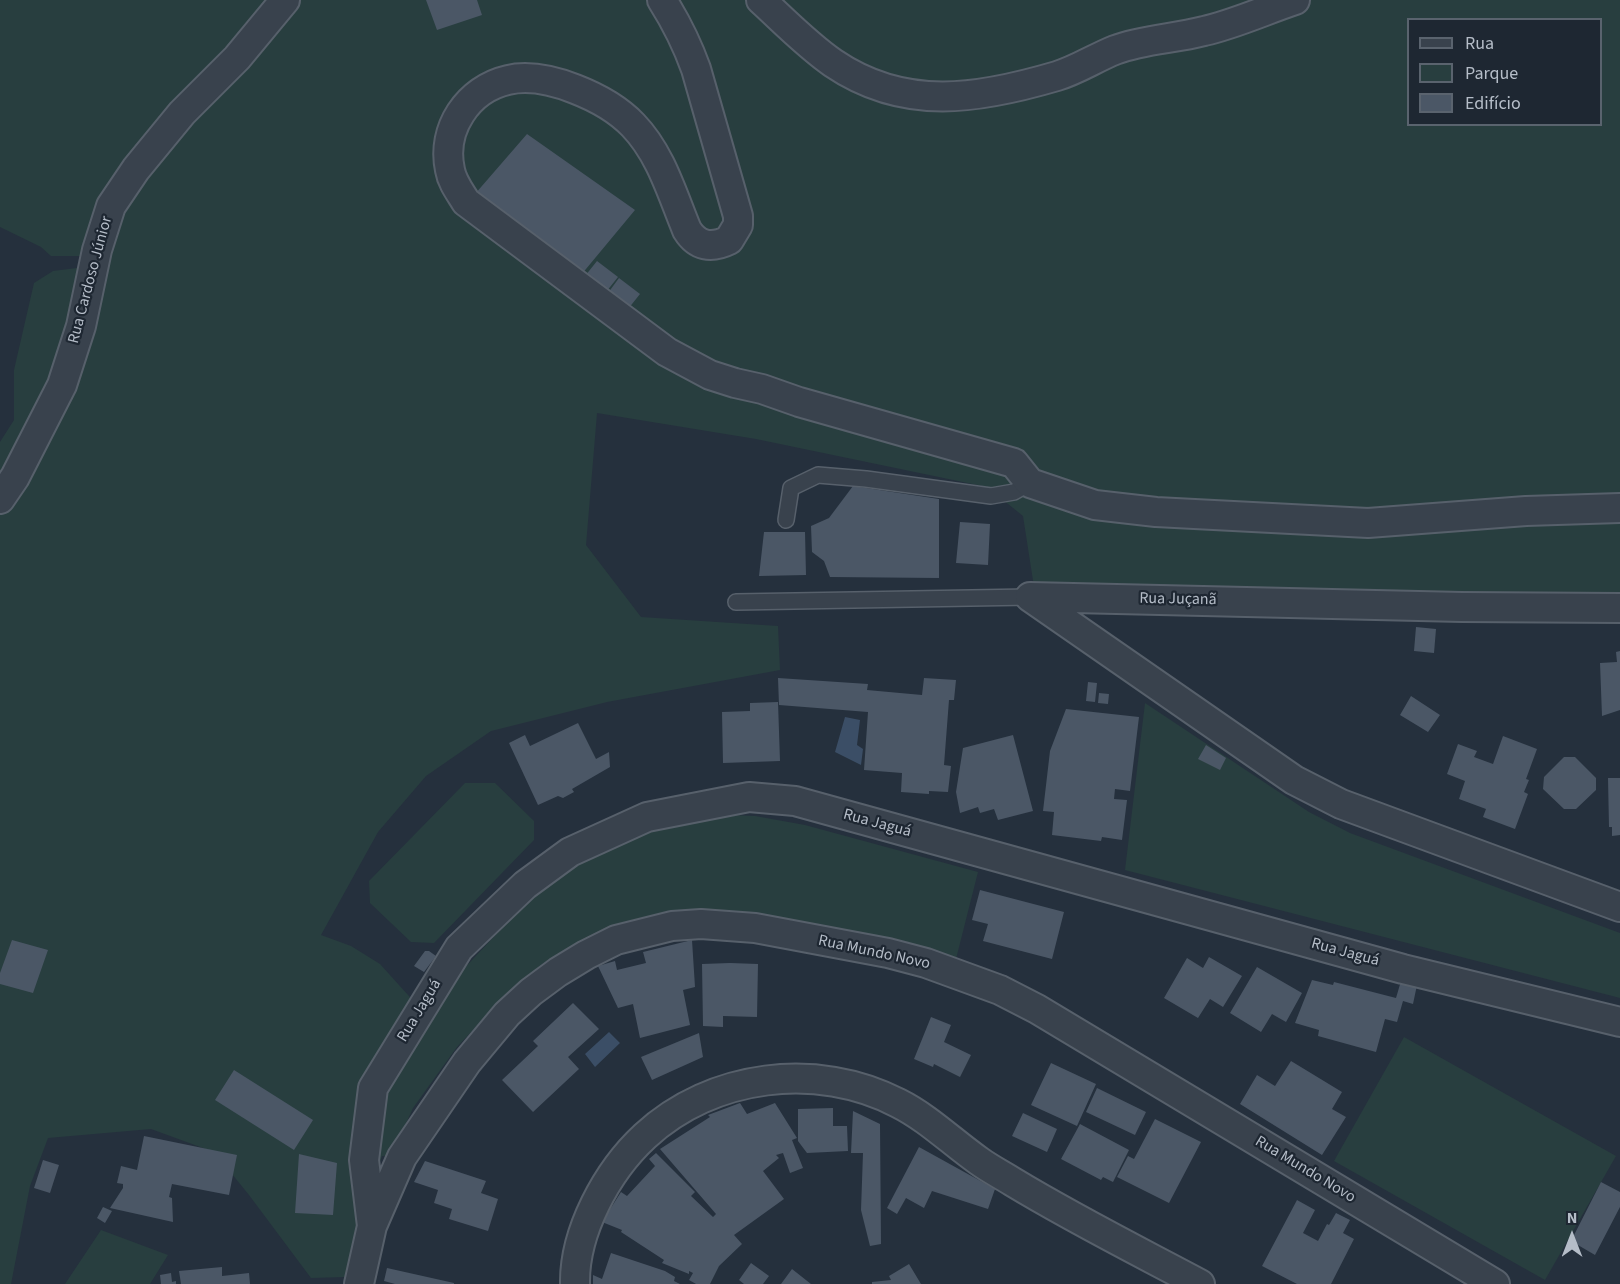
<!DOCTYPE html>
<html>
<head>
<meta charset="utf-8">
<style>
  body { margin:0 }
  #map { position:relative; width:1620px; height:1284px; overflow:hidden; background:#25303d; font-family:"Source Sans 3",sans-serif }
  canvas { display:block }
  .legend { position:absolute; left:1407px; top:18px; width:195px; height:108px; box-sizing:border-box; background:#1e2732; border:2px solid #5a636e; margin:0; padding:8px 10px; list-style:none; font-size:18px; color:#b5bdc8 }
  .legend li { display:flex; align-items:center; gap:12px; height:30px }
  .legend b { width:30px; border:2px solid #5a636e }
  .north { position:absolute; left:1542px; top:1206px; width:60px; height:60px; -webkit-text-stroke:4px #1e2732; paint-order:stroke; rotate:0deg; font-size:16px; font-weight:700; line-height:24px; text-align:center; color:#b5bdc8 }
  .north::after { content:''; display:block; margin:auto; width:21px; height:27px; background:#b5bdc8; clip-path:polygon(50% 0,100% 100%,50% 72%,0 100%) }
</style>
</head>
<body>
<div id="map">
<canvas width="1620" height="1284"></canvas>
<ul class="legend">
<li><b style="height:8px;background:#39424d"></b>Rua</li>
<li><b style="height:16px;background:#283e3f"></b>Parque</li>
<li><b style="height:16px;background:#4b5766"></b>Edifício</li>
</ul>
<div class="north">N</div>
</div>
<script>
const ctx = document.querySelector('canvas').getContext('2d');
ctx.lineJoin = 'round';
function fillPath(path, color) {
  ctx.fillStyle = color;
  ctx.fill(path, 'evenodd');
}
function strokePath(path, color, width, dash) {
  ctx.strokeStyle = color;
  ctx.lineWidth = width;
  ctx.lineCap = dash ? 'butt' : 'round';
  ctx.setLineDash(dash || []);
  ctx.stroke(path);
}
function label(font, color, halo, rows, align = 'center') {
  ctx.font = font + ' "Source Sans 3",sans-serif';
  ctx.lineWidth = 4.5;
  ctx.setLineDash([]);
  ctx.textBaseline = 'middle';
  ctx.strokeStyle = halo;
  ctx.fillStyle = color;
  for (const [text, x, y, turn = 0] of rows) {
    ctx.save();
    ctx.translate(x, y);
    ctx.rotate((+turn || 0) * Math.PI / 180);
    ctx.textAlign = isNaN(turn) ? turn : align;
    if (halo) ctx.strokeText(text, 0, 0);
    ctx.fillText(text, 0, 0);
    ctx.restore();
  }
}
fillPath(new Path2D(`
  M0 0H1620V603L1034 587 1023 516 987 487 756 439 597 413 586 545 641 617 778 626 780 670 607 702 491 731 426 776 378 832 321 935 351 946 380 964 427 1016 458 975 531 897 599 846 706 814 755 816 805 825 978 872 956 959 776 919 719 910 685 912 577 944 542 964 492 1010 457 1047 413 1108 393 1152 388 1156H382L361 1219 345 1277 311 1278 249 1195 214 1152 151 1129 48 1138 30 1186 11 1284H0V442L14 420V370L34 283 53 271 85 267 83 256H51L41 247 0 227ZM1408 20H1600V124H1408Z
  M1145 703 1309 812 1350 833 1620 933V998L1125 870Z
  M465 783H495L534 821V840L434 943 411 942 370 903 369 881Z
  M1404 1037 1616 1156 1545 1280 1334 1161Z
  M101 1230 168 1255 150 1284H65Z`), '#283e3f');
fillPath(new Path2D(`
  M845 717 860 720 857 745 863 749 861 765 835 752Z
  M609 1032 620 1043 595 1067 585 1054Z`), '#3b4e66');
fillPath(new Path2D(`
  M426 0H477L482 15 437 30Z
  M527 134 635 210 581 275 475 194Z
  M597 261 618 277 606 292 585 276Z
  M619 278 640 294 628 309 608 293Z
  M853 486 939 499V578L830 577 824 561 812 552 811 526 829 518Z
  M960 522 990 524 988 565 956 563Z
  M764 532H805L806 575 759 576Z
  M1416 627 1436 629 1434 653 1414 651Z
  M1620 651V710L1602 716 1600 663 1617 662 1616 652Z
  M778 678 868 684 867 690 922 695 924 678 956 680 954 700H949L944 765 951 766 948 792 929 791V794L901 792 902 773 864 770 868 712 779 705Z
  M1088 682 1097 683 1095 702 1086 701Z
  M1099 693 1109 694 1108 704 1098 703Z
  M1411 696 1440 715 1428 732 1400 715Z
  M778 702 780 761 723 763 722 712 750 711V703Z
  M1066 709 1139 717 1130 791 1115 789 1114 799 1127 800 1122 840 1102 837 1101 841 1052 835 1054 812 1043 811 1050 751Z
  M578 723 596 759 609 752 610 767 572 789 574 792 563 798 558 796 538 805 509 743 525 735 530 746Z
  M1013 735 1033 811 998 820 994 809 980 813 978 807 960 813 956 792 963 748Z
  M1503 736 1537 749 1526 779 1529 780 1524 792 1528 794 1515 829 1483 817 1486 809 1459 799 1465 781 1447 774 1458 744 1477 751 1474 757 1493 764Z
  M1206 745 1226 758 1220 770 1198 759Z
  M1564 757H1575L1596 778V790L1576 809H1564L1543 789 1544 777Z
  M1608 778H1620V835L1612 836V827H1609Z
  M980 890 1064 912 1052 959 983 941 988 924 972 920Z
  M12 940 48 950 33 993 0 984V973Z
  M692 940 695 987 683 990 690 1025 640 1038 633 1004 618 1008 598 966 615 961 617 970 646 963 643 952Z
  M425 951H429L436 956 424 972 414 966Z
  M1209 957 1242 976 1223 1007 1210 999 1198 1018 1164 998 1187 958 1203 968Z
  M730 963 758 964 757 1017 723 1016V1027L703 1026 702 964Z
  M1257 967 1302 993 1286 1022 1272 1014 1261 1032 1230 1013Z
  M1312 980 1333 985 1334 982 1396 998 1401 981 1417 985 1413 1004 1403 1001 1397 1022 1385 1019 1376 1052 1318 1036 1319 1030 1295 1023Z
  M573 1003 599 1029 568 1057 579 1069 533 1112 502 1080 538 1046 533 1041Z
  M931 1017 951 1025 944 1042 971 1055 960 1077 934 1064 933 1067 914 1059Z
  M699 1033 703 1057 652 1080 641 1057Z
  M1291 1061 1342 1092 1332 1109 1346 1117 1322 1155 1240 1104 1257 1075 1275 1086Z
  M1051 1063 1096 1084 1077 1126 1031 1105Z
  M234 1070 313 1120 294 1150 215 1100Z
  M1097 1088 1146 1112 1135 1135 1086 1112Z
  M740 1103 747 1114 775 1103 797 1138 792 1140 803 1168 790 1173 783 1153 776 1155 779 1158 763 1171 784 1199 734 1235 742 1244 719 1266 710 1284H696L689 1280 693 1273 689 1271V1274L662 1263 664 1260 621 1232 622 1230 602 1222 621 1192 627 1196 655 1166 649 1159 656 1153 695 1192 691 1196 713 1217 716 1214 660 1149 710 1117 708 1115Z
  M833 1108V1126H847L848 1151 807 1153 798 1141V1109Z
  M853 1111 880 1124 881 1244 870 1246 861 1210 863 1153H851Z
  M1023 1113 1057 1129 1047 1152 1012 1136Z
  M1155 1119 1201 1142 1169 1203 1117 1177 1128 1156 1134 1159Z
  M1080 1124 1129 1150 1113 1182 1103 1177 1101 1180 1061 1159Z
  M144 1136 237 1155 229 1195 172 1184 169 1197 172 1198 173 1222 110 1208 123 1188V1184L117 1183 121 1166 137 1170Z
  M919 1147 995 1189 988 1209 932 1191 924 1208 906 1198 897 1214 887 1208Z
  M299 1154 337 1163 333 1215 295 1213Z
  M43 1160 59 1165 50 1193 34 1188Z
  M425 1161 486 1181 481 1193 498 1199 488 1231 449 1219 452 1209 434 1203 438 1190 414 1182Z
  M1601 1182 1620 1192V1207L1595 1255 1571 1241Z
  M1297 1200 1315 1210 1303 1233 1318 1241 1327 1224 1329 1225 1336 1213 1350 1220 1343 1233 1354 1239 1331 1284H1297L1262 1266Z
  M103 1207 112 1211 105 1223 97 1218Z
  M611 1253 665 1271 675 1277 674 1281 680 1284H593V1275L602 1279Z
  M751 1263 769 1276 763 1284H744L739 1280Z
  M909 1264 921 1284H872V1282L891 1280 889 1276Z
  M222 1267V1276L249 1273 250 1284H181L179 1271Z
  M387 1268 454 1283V1284H395L384 1281Z
  M792 1269 811 1284H781Z
  M171 1273 172 1282 176 1281V1284H161L160 1275Z`), '#4b5766');
const service = new Path2D(`
  M786 520 791 488 818 475 866 479 991 496 1014 492 1030 483
  M736 602 1030 597`);
const minor = new Path2D(`
  M662 0C676 22 687 44 696 69L738 216V225L729 240C711 249 697 246 687 230 672 194 661 154 633 125 607 98 546 71 508 80 468 89 441 129 450 170 452 182 460 192 466 202L667 352 710 375 735 383 762 389 799 402 1014 463 1030 483 1095 505 1156 512 1368 523 1526 511 1620 508
  M761 0C784 21 807 45 833 63 905 112 979 99 1057 76 1077 70 1095 58 1115 50 1144 39 1174 39 1204 31 1235 24 1265 10 1295 0
  M0 499 15 477 62 385 81 326 97 250 111 206 136 169 182 113 237 58 285 0
  M1030 597 1294 780 1341 804 1620 907
  M1030 597 1462 607 1620 608
  M372 1226 364 1160 373 1088 459 948 525 885 570 852 647 817 749 797 795 801 1403 969 1620 1022
  M359 1284 372 1226 402 1157 467 1062 507 1014 531 992 558 972 586 955 616 940 672 926 701 924 755 928 888 953 926 963 1000 990 1037 1009 1495 1284
  M575 1284C574 1232 607 1171 645 1136 712 1074 817 1061 898 1103 928 1118 952 1142 979 1161 990 1169 1002 1175 1013 1182 1074 1219 1138 1251 1200 1284`);
strokePath(service, '#57606b', 18);
strokePath(minor, '#57606b', 32);
strokePath(service, '#39424d', 15);
strokePath(minor, '#39424d', 28);
label('16px', '#b5bdc8', '#1e2732', [
  ["Rua Cardoso Júnior",91,280,-75],
  ["Rua Juçanã",1178,600,1],
  ["Rua Jaguá",877,824,15],
  ["Rua Mundo Novo",874,953,12],
  ["Rua Jaguá",1345,953,15],
  ["Rua Jaguá",420,1011,-59],
  ["Rua Mundo Novo",1305,1170,31]
]);
</script>
</body>
</html>
